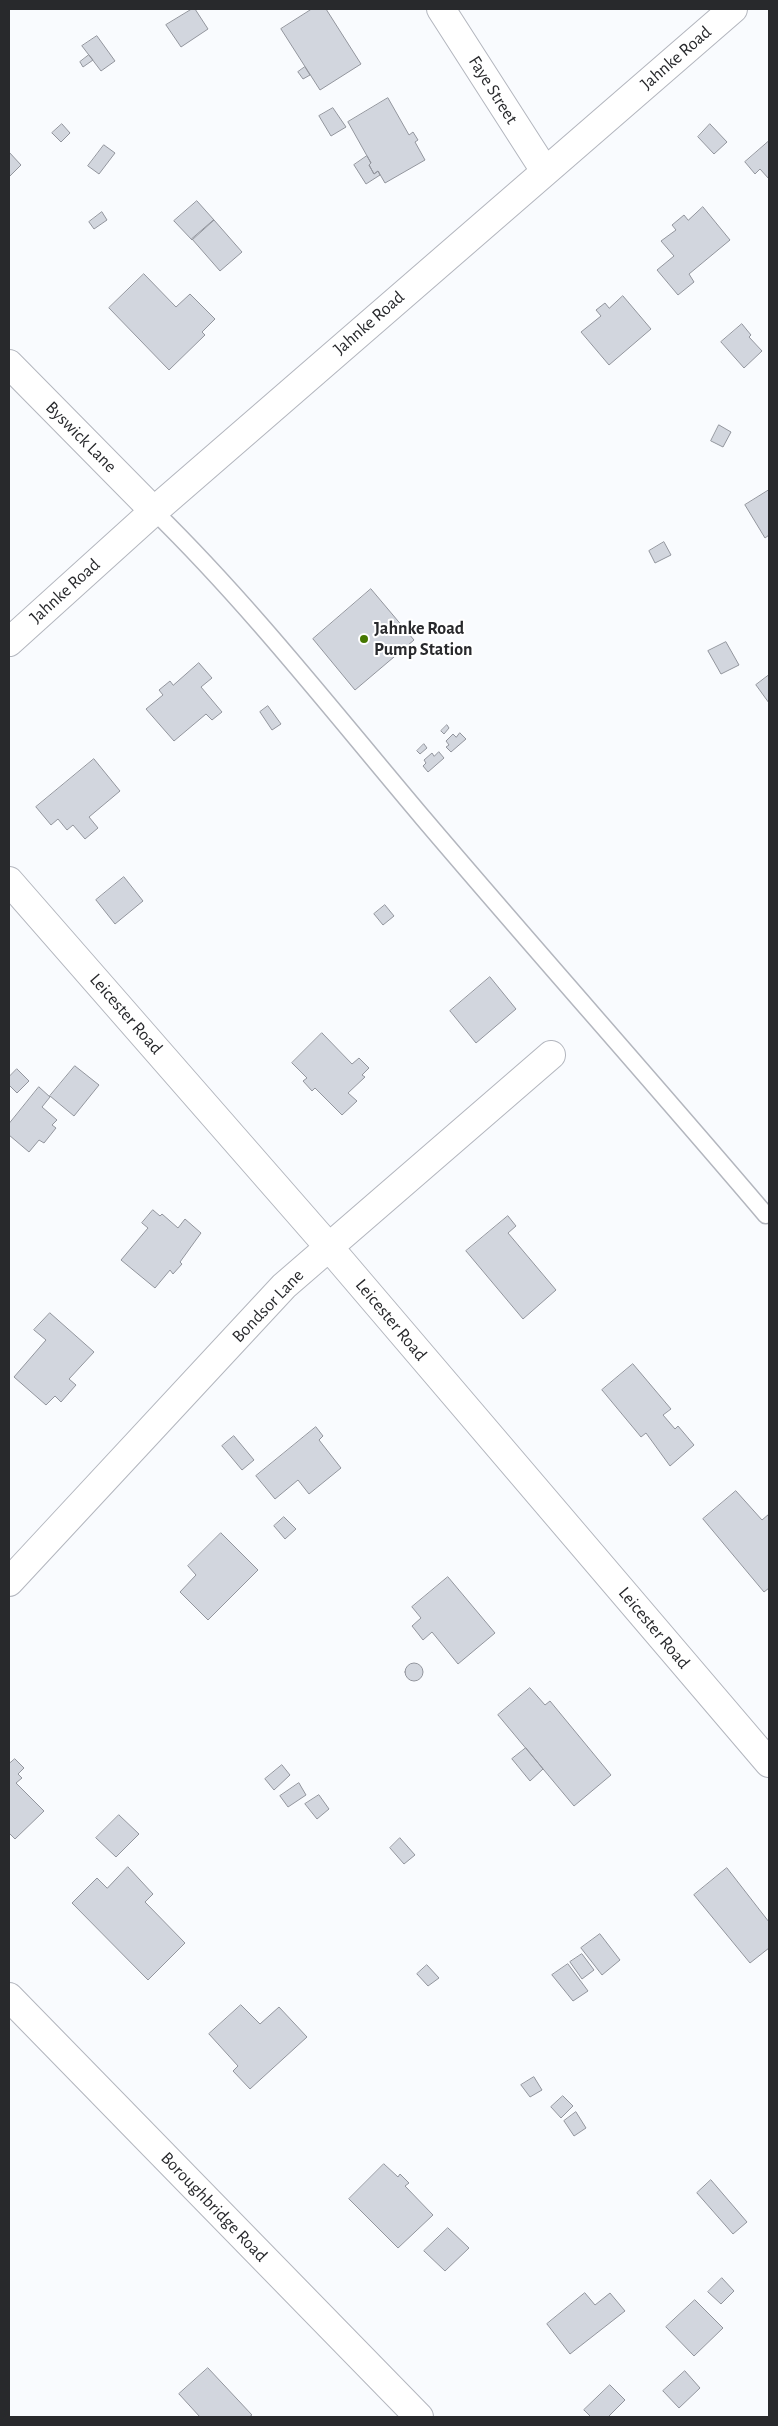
<!DOCTYPE html>
<html>
<head>
<meta charset="utf-8">
<style>
  body { margin:0 }
  #map { position:relative; width:778px; height:2426px; overflow:hidden; background:#f9fbfe; font-family:"Alegreya Sans",sans-serif }
  canvas { display:block }
  .frame { position:absolute; inset:0; border:10px solid #28292c; pointer-events:none }
</style>
</head>
<body>
<div id="map">
<canvas width="778" height="2426"></canvas>
<div class="frame"></div>
</div>
<script>
const ctx = document.querySelector('canvas').getContext('2d');
ctx.lineJoin = 'round';
function fillPath(path, color) {
  ctx.fillStyle = color;
  ctx.fill(path, 'evenodd');
}
function strokePath(path, color, width, dash) {
  ctx.strokeStyle = color;
  ctx.lineWidth = width;
  ctx.lineCap = dash ? 'butt' : 'round';
  ctx.setLineDash(dash || []);
  ctx.stroke(path);
}
function label(font, color, halo, rows, align = 'center') {
  ctx.font = font + ' "Alegreya Sans",sans-serif';
  ctx.lineWidth = 4;
  ctx.setLineDash([]);
  ctx.textBaseline = 'middle';
  ctx.strokeStyle = halo;
  ctx.fillStyle = color;
  for (const [text, x, y, turn = 0] of rows) {
    ctx.save();
    ctx.translate(x, y);
    ctx.rotate((+turn || 0) * Math.PI / 180);
    ctx.textAlign = isNaN(turn) ? turn : align;
    if (halo) ctx.strokeText(text, 0, 0);
    ctx.fillText(text, 0, 0);
    ctx.restore();
  }
}
const building = new Path2D(`
  M192 9H195L208 29 181 47 166 25Z
  M312 9H326L361 64 320 90 281 29Z
  M97 36 115 61 101 71 82 46Z
  M89 55 93 60 83 67 80 62Z
  M305 67 310 75 303 79 298 72Z
  M388 98 409 135 413 132 418 140 415 142 425 160 385 183 378 171 374 174 369 165 371 163 348 122Z
  M333 108 346 127 331 136 319 116Z
  M62 124 70 133 61 142 52 133Z
  M710 124 727 142 714 154 698 137Z
  M769 141V179L760 169 755 174 745 162Z
  M104 145 115 153 99 174 88 166Z
  M9 152 21 165 9 177Z
  M367 156 371 163 369 165 374 174 378 171 380 175 366 184 354 165Z
  M197 201 214 220 192 240 174 221Z
  M703 207 730 240 689 274 694 282 678 295 657 270 674 256 661 241 676 230 672 225 684 215 688 220Z
  M102 212 107 220 94 229 89 222Z
  M214 220 242 252 220 271 192 239Z
  M144 274 176 307 190 294 215 319 202 332 205 335 169 370 109 308Z
  M623 296 651 329 609 365 581 332 601 316 596 310 605 303 609 308Z
  M742 324 751 335 749 337 762 351 744 368 721 342Z
  M719 425 731 432 723 447 711 441Z
  M769 490V535L765 538 745 505Z
  M664 542 671 555 655 563 649 551Z
  M371 589 414 640 355 690 313 639Z
  M726 642 739 665 721 674 708 651Z
  M199 663 212 678 201 687 222 712 212 720 206 714 174 741 146 709 163 695 159 690 170 681 173 685Z
  M769 675V703L756 685Z
  M268 706 281 724 272 730 260 712Z
  M447 725 449 728 444 734 441 731Z
  M460 733 466 739 451 752 446 747 449 745 446 741 453 734 456 737Z
  M424 744 427 748 420 754 417 751Z
  M439 752 444 758 428 772 423 766 426 763 424 760 432 753 434 756Z
  M94 759 120 791 89 817 98 828 85 839 73 825 67 830 58 819 51 825 36 807Z
  M124 877 143 901 115 924 96 900Z
  M385 905 394 916 383 925 374 914Z
  M490 977 516 1009 476 1043 450 1011Z
  M322 1033 352 1064 359 1058 369 1068 362 1075 365 1077 348 1093 357 1101 342 1115 315 1088 312 1091 303 1081 307 1078 292 1063Z
  M75 1066 99 1085 74 1116 50 1096Z
  M17 1069 29 1081 17 1093 9 1085V1077Z
  M39 1087 50 1097 42 1107 57 1120 52 1125 56 1128 44 1143 39 1140 29 1152 9 1135V1124Z
  M153 1210 160 1216 162 1214 178 1228 185 1219 201 1233 180 1262 182 1264 173 1274 170 1270 155 1288 121 1260 148 1228 142 1223Z
  M508 1216 516 1226 508 1233 556 1290 523 1319 466 1251Z
  M50 1313 94 1352 69 1379 76 1385 61 1402 55 1396 46 1405 14 1377 46 1340 34 1330Z
  M633 1364 671 1409 663 1415 675 1429 678 1426 694 1445 670 1466 646 1433 641 1437 602 1390Z
  M316 1427 323 1436 319 1440 341 1468 309 1494 298 1480 275 1499 256 1476Z
  M234 1436 254 1460 242 1470 222 1446Z
  M736 1491 762 1520 769 1514V1588L764 1592 703 1519Z
  M284 1517 296 1529 285 1539 274 1526Z
  M221 1533 258 1570 208 1620 180 1592 196 1575 188 1566Z
  M448 1577 495 1633 458 1664 432 1632 423 1640 412 1626 421 1618 412 1607Z
  M405 1672a9 9 0 1 1 18 0a9 9 0 1 1-18 0Z
  M530 1688 545 1705 550 1701 611 1775 574 1806 498 1715Z
  M526 1748 543 1769 530 1781 512 1759Z
  M15 1759 24 1768 18 1774 22 1778 16 1783 44 1811 15 1839 9 1833V1764Z
  M282 1765 290 1775 274 1790 265 1779Z
  M299 1783 306 1795 288 1807 280 1796Z
  M319 1795 329 1809 317 1819 305 1804Z
  M119 1815 139 1834 116 1857 96 1838Z
  M400 1838 415 1855 404 1864 390 1848Z
  M128 1867 153 1894 145 1902 185 1943 148 1980 72 1903 97 1878 107 1888Z
  M727 1868 769 1922V1948L750 1963 694 1895Z
  M600 1934 620 1960 602 1975 581 1948Z
  M582 1954 594 1970 582 1979 570 1962Z
  M568 1964 588 1991 573 2001 552 1975Z
  M427 1965 439 1978 428 1986 417 1974Z
  M241 2005 260 2024 279 2007 307 2037 250 2089 233 2071 238 2066 209 2034Z
  M534 2077 542 2090 530 2097 521 2085Z
  M563 2096 573 2106 561 2118 551 2107Z
  M576 2112 586 2128 574 2136 564 2121Z
  M384 2164 398 2177 400 2174 409 2183 405 2186 433 2215 398 2248 349 2199Z
  M711 2180 747 2222 733 2234 697 2193Z
  M448 2228 469 2248 445 2271 424 2251Z
  M722 2278 734 2291 721 2304 708 2292Z
  M585 2293 595 2305 610 2293 625 2311 570 2354 547 2324Z
  M695 2300 723 2328 694 2356 666 2327Z
  M208 2368 252 2415 249 2417H200L179 2394Z
  M685 2371 700 2388 679 2408 663 2391Z
  M610 2385 625 2400 608 2417H591L584 2410Z`);
fillPath(building, '#d2d6de');
strokePath(building, '#92959d', 1);
const service = new Path2D(`
  M154 511C251 606 335 714 423 818 536 951 653 1082 766 1215`);
const minor = new Path2D(`
  M441 9 545 171
  M9 364 154 511
  M9 881 328 1246 769 1763
  M9 1582 284 1286 551 1055
  M9 1997 419 2417`);
const secondary = new Path2D(`
  M9 642 154 511 733 9`);
strokePath(service, '#b3b6be', 19);
strokePath(minor, '#b3b6be', 30);
strokePath(secondary, '#b3b6be', 30);
strokePath(service, '#fff', 16);
strokePath(minor, '#fff', 28);
strokePath(secondary, '#fff', 28);
for (const [x, y, r, color] of [
  [364,639,5,"#457700"]
]) {
  const dot = new Path2D();
  dot.arc(x, y, r, 0, 2 * Math.PI);
  ctx.fillStyle = color;
  ctx.fill(dot);
  strokePath(dot, '#fff', 2);
}
label('18px', '#28292c', '#fff', [
  ["Jahnke Road",676,58,-41],
  ["Faye Street",493,90,58],
  ["Jahnke Road",369,323,-41],
  ["Byswick Lane",81,437,45],
  ["Jahnke Road",65,591,-42],
  ["Leicester Road",126,1014,49],
  ["Bondsor Lane",268,1306,-46],
  ["Leicester Road",391,1320,50],
  ["Leicester Road",654,1628,50],
  ["Boroughbridge Road",214,2207,46]
]);
label('bold 18px', '#28292c', '#fff', [
  ["Jahnke Road",374,629],
  ["Pump Station",374,650]
], 'left');
</script>
</body>
</html>
